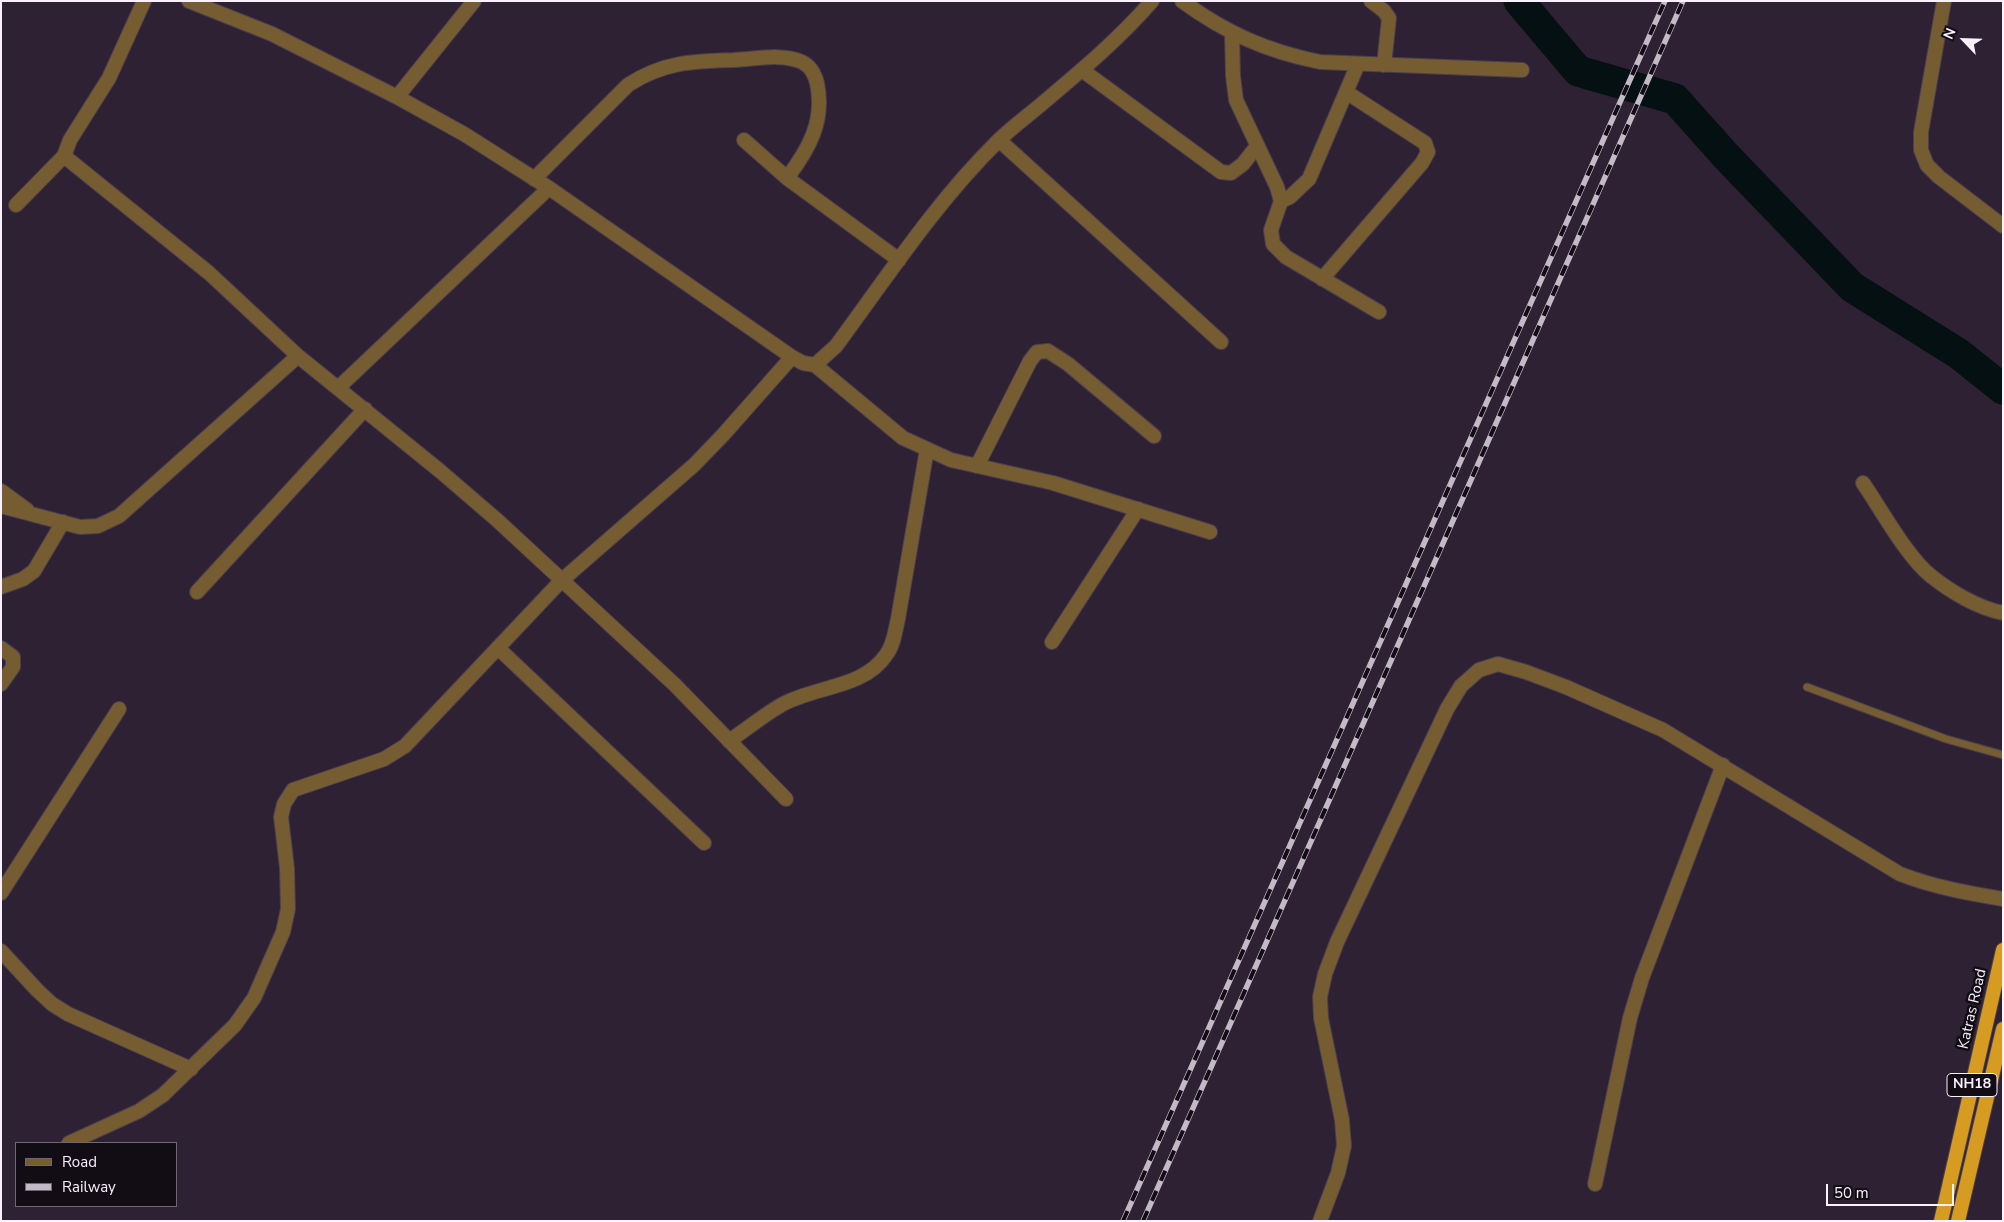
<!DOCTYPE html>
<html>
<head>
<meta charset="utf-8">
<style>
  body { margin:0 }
  #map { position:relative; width:2004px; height:1222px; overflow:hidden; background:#2d2133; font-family:"Nunito Sans",sans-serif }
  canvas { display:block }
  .frame { position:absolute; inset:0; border:2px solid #f9f1fe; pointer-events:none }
  .legend { position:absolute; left:15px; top:1142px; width:162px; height:65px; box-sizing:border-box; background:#120d15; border:1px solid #6e6872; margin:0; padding:6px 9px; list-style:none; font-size:15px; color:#f9f1fe }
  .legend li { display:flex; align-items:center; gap:10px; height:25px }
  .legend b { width:25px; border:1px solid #6e6872 }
  .north { position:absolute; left:1939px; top:15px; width:50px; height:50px; -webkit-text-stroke:4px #120d15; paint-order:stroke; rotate:294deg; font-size:14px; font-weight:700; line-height:20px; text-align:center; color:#f9f1fe }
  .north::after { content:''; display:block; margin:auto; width:18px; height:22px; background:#f9f1fe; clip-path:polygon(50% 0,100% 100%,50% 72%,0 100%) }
  .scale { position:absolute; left:1826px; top:1184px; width:128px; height:22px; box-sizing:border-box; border:2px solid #f9f1fe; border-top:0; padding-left:6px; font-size:15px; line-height:18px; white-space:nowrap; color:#f9f1fe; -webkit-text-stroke:4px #120d15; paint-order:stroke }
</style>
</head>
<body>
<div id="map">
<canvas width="2004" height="1222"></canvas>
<div class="frame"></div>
<ul class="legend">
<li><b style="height:6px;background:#765c31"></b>Road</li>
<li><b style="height:6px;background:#c3bac8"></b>Railway</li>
</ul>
<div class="north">N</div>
<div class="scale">50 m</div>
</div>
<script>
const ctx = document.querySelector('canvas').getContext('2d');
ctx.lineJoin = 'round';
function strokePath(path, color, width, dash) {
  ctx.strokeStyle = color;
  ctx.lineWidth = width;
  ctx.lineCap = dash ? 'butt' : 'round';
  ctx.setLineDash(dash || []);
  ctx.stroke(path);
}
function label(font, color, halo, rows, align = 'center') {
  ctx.font = font + ' "Nunito Sans",sans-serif';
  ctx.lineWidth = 5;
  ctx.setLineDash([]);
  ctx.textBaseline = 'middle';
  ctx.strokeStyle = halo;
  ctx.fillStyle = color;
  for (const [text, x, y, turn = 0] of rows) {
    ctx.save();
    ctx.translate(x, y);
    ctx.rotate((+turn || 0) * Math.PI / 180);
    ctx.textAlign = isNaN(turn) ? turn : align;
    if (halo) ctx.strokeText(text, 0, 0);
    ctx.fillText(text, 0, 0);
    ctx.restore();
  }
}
strokePath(new Path2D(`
  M1519 1 1578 71 1675 99 1726 156 1852 287 1959 354 2003 389`), '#041012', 31);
const service = new Path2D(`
  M1807 687 1946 739 2003 755`);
const minor = new Path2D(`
  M189 1 272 34 397 97 464 134 549 188 792 357 803 363 815 365 836 346C887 277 936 202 998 141 1012 127 1029 115 1044 102 1082 70 1120 38 1152 1
  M1182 1C1226 33 1266 51 1320 62L1522 70
  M1371 1 1384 11 1389 18 1384 65
  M1944 1 1921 132V150L1927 165 1939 177 2003 226
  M1232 34 1233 76 1236 100 1277 187 1281 201 1271 230 1273 244 1286 257 1379 312
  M1082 70 1221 172 1231 173 1243 164 1257 146
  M397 97 474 1
  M744 140 787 178 899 260
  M999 140 1221 342
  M64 156 209 273 298 356 440 471 497 520 675 685 786 799
  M534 179 628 85C663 62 693 61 734 60 755 59 783 53 802 62 810 66 815 75 817 83 825 121 809 149 787 178
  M1281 201 1290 197 1309 179 1358 64
  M16 205 64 156 70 140 109 78 144 1
  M1322 279 1422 163 1428 152 1425 143 1346 92
  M815 365 903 438 951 460 1053 483 1210 532
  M338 388 549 188
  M977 466 1030 361 1037 352 1048 351 1068 364 1154 436
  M1863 483C1881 509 1907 557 1931 576 1951 592 1978 608 2003 613
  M1 491 27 510
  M1 506 80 527 98 526 119 516 298 356
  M1 587 23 579 34 571 63 522
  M197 592 365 409
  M1052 642 1138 509
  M1 648 13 657V667L1 684
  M498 648 704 843
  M729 741C747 729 765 714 783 704 816 686 864 688 886 655 894 645 895 631 898 619L927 449
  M1 893 119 709
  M1 951 37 990 52 1004 68 1014 191 1069
  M69 1143 139 1111 163 1095 235 1025 254 998 283 932 288 909 287 868 281 817 284 804 293 790 384 759 405 746 561 581 694 465 723 435 792 357
  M1595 1184 1630 1018 1642 978 1723 765
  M1320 1221 1338 1173 1344 1146 1342 1120 1321 1018 1320 997 1325 974 1337 942 1447 709 1461 686 1479 670 1498 664 1526 672 1566 687 1663 730 1900 874C1934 887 1967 893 2003 899`);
const trunk = new Path2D(`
  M1941 1221 2003 950
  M1958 1221 2003 1029`);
strokePath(service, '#4a3e4f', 9);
strokePath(minor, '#4a3e4f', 16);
strokePath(trunk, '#4a3e4f', 16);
strokePath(service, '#765c31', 7);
strokePath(minor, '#765c31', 14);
strokePath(trunk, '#d69b21', 14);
const rail = new Path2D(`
  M1123 1221 1665 1
  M1143 1221 1683 1`);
strokePath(rail, '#c3bac8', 5.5);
strokePath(rail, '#120d15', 4, [11]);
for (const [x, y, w] of [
  [1972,1085,50]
]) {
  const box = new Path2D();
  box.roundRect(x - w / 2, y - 11.5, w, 23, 4);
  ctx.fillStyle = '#120d15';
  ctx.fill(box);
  strokePath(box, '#f9f1fe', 1);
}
label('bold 14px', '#f9f1fe', null, [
  ["NH18",1972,1085]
]);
label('15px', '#f9f1fe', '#120d15', [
  ["Katras Road",1973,1009,-77]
]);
</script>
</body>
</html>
